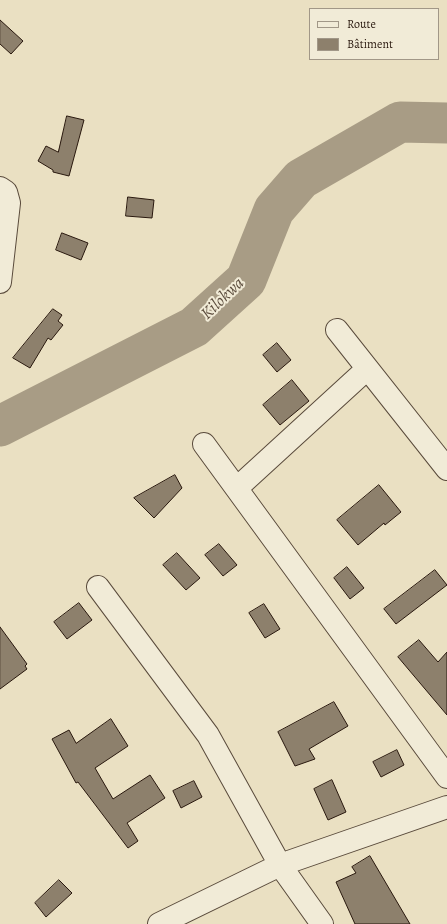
<!DOCTYPE html>
<html>
<head>
<meta charset="utf-8">
<style>
  body { margin:0 }
  #map { position:relative; width:447px; height:924px; overflow:hidden; background:#eae0c2; font-family:Alegreya,serif }
  canvas { display:block }
  .legend { position:absolute; left:309px; top:8px; width:130px; height:52px; box-sizing:border-box; background:#f1ebd7; border:1px solid #a19787; margin:0; padding:5px 7px; list-style:none; font-size:12px; color:#29180e }
  .legend li { display:flex; align-items:center; gap:8px; height:20px }
  .legend b { width:20px; border:1px solid #a19787 }
</style>
</head>
<body>
<div id="map">
<canvas width="447" height="924"></canvas>
<ul class="legend">
<li><b style="height:5px;background:#f1ebd7"></b>Route</li>
<li><b style="height:11px;background:#8d806c"></b>Bâtiment</li>
</ul>
</div>
<script>
const ctx = document.querySelector('canvas').getContext('2d');
ctx.lineJoin = 'round';
function strokePath(path, color, width, dash) {
  ctx.strokeStyle = color;
  ctx.lineWidth = width;
  ctx.lineCap = dash ? 'butt' : 'round';
  ctx.setLineDash(dash || []);
  ctx.stroke(path);
}
function fillPath(path, color) {
  ctx.fillStyle = color;
  ctx.fill(path, 'evenodd');
}
function label(font, color, halo, rows, align = 'center') {
  ctx.font = font + ' Alegreya,serif';
  ctx.lineWidth = 4;
  ctx.setLineDash([]);
  ctx.textBaseline = 'middle';
  ctx.strokeStyle = halo;
  ctx.fillStyle = color;
  for (const [text, x, y, turn = 0] of rows) {
    ctx.save();
    ctx.translate(x, y);
    ctx.rotate((+turn || 0) * Math.PI / 180);
    ctx.textAlign = isNaN(turn) ? turn : align;
    if (halo) ctx.strokeText(text, 0, 0);
    ctx.fillText(text, 0, 0);
    ctx.restore();
  }
}
strokePath(new Path2D(`
  M0 426 194 327 246 280 274 210 301 179 400 122 447 123`), '#a89c85', 41);
const building = new Path2D(`
  M0 20 23 41 11 54 0 44Z
  M67 116 84 120 69 176 53 172V170L38 161 46 146 58 152Z
  M128 197 154 200 152 218 126 216Z
  M62 233 88 243 81 260 56 250Z
  M53 309 62 315 58 321 63 325 51 340 48 338 30 368 13 358Z
  M277 343 291 360 277 372 263 355Z
  M292 380 309 401 280 425 263 405Z
  M175 475 182 488 154 518 134 498Z
  M379 485 401 512 385 525 384 523 358 545 337 520Z
  M219 544 237 565 223 576 205 555Z
  M177 553 200 578 186 590 163 565Z
  M347 567 364 588 350 599 334 578Z
  M435 570 447 585 396 624 384 609Z
  M79 603 92 620 67 639 54 622Z
  M264 604 280 629 265 638 249 613Z
  M0 627 27 664 25 666 27 669 0 689Z
  M419 640 438 662 447 652V715L398 657Z
  M334 702 348 726 309 749 315 759 295 766 278 732Z
  M111 719 128 746 95 768 113 799 150 775 165 798 127 823 138 841 128 848 78 782 76 783 52 739 69 730 76 743Z
  M397 750 404 765 381 777 373 762Z
  M332 780 346 812 328 820 314 789Z
  M194 781 202 797 181 808 173 791Z
  M370 856 410 924H355L336 882 356 873 352 867Z
  M59 880 72 893 46 917 35 903Z`);
fillPath(building, '#8d806c');
strokePath(building, '#29180e', 1);
const street = new Path2D(`
  M0 188 6 192 9 203 0 282
  M337 330 447 469
  M204 444 447 777
  M237 488 367 369
  M98 587 208 735 280 865 322 924
  M159 924 280 865 447 807`);
strokePath(street, '#594a3b', 24);
strokePath(street, '#f1ebd7', 22);
label('italic 17px', '#5c4d3e', '#f1ebd7', [
  ["Kilokwa",223,299,-44]
]);
</script>
</body>
</html>
